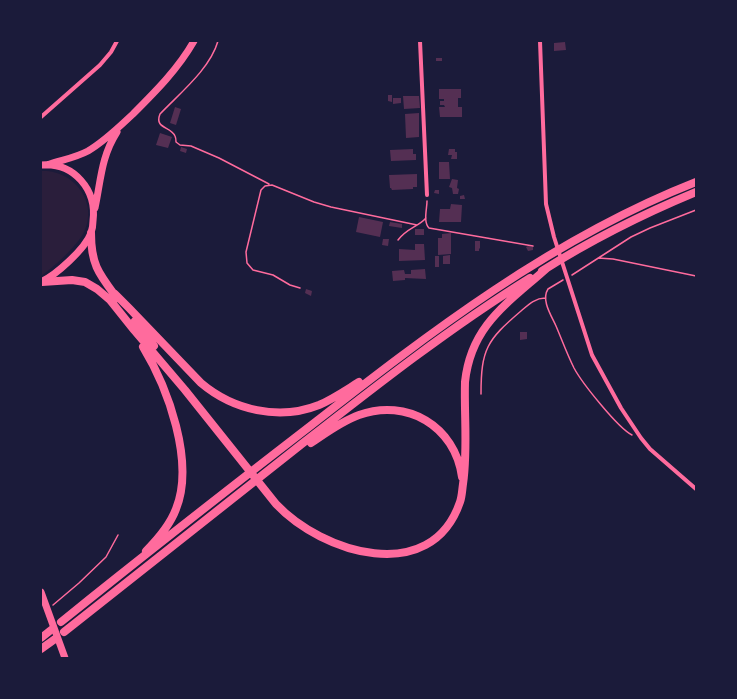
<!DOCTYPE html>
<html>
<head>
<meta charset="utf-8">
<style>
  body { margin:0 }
  #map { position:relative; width:737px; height:699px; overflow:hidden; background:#1b1b3a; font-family:Commissioner,sans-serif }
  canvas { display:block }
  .frame { position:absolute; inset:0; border:42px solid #1b1b3a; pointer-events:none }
</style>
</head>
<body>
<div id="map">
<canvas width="737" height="699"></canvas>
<div class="frame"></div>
</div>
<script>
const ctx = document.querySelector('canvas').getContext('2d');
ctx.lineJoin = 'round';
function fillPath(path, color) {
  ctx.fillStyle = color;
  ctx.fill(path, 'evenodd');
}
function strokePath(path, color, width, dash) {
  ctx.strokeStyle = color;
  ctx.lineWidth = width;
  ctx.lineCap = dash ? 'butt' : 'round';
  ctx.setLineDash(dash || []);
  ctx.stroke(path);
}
fillPath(new Path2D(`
  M41 171C73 169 99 202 84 232 78 245 53 268 41 276Z`), '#2a1e3b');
fillPath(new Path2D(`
  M565 42 566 50 554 51V43Z
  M436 58H442V61H436Z
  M439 89H461V98H458V107H462V117H440L439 107H445L444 105H440V101H444V99H439Z
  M388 95H392V102L388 101Z
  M403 96H419L420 108 404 109Z
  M393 98H401V103L393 104Z
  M175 107 181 109 176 125 170 123Z
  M419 113V137L406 138 405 114Z
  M160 133 172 137 168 148 156 145Z
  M181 147 187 149 186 153 180 151Z
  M413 149V154H416V160L391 161 390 150Z
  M449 149H455V152H457V159H451L452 155H448Z
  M439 162H449L450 179H439Z
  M417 174V187H413V189L392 190 391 188H390L389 175Z
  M452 179 458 180 457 188 459 189 458 194H453L452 188 449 187Z
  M435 190H439V194L434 193Z
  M464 195 465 199H460V196Z
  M451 204 462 205 461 222H439L440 209H450Z
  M359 217 383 222 380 237 356 232Z
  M390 222 402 224V228L389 226Z
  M415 229H424V235H415Z
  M451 233V254L438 255V238H442V234Z
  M383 239H389L388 246 382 245Z
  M475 241H480V248L479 249V251H475Z
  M415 244H424L425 260 399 261V249L415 250Z
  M528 246 533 247V250L528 251 526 247Z
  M450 255V264H443V256Z
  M435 256H439V267H435Z
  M425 269 426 279 405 278V280L393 281 392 271 404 270 405 274H411V270Z
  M306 289 312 291 311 296 305 293Z
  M520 332H527V339L520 340Z`), '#542f53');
strokePath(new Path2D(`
  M218 41C210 69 180 93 160 114 154 129 171 126 175 136 176 138 176 140 176 142L180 145 191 146 219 158 269 184
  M427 201C427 209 423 222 429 228L533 246
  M398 240C407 228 418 227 426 218
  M598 258 613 259 696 276
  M572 275 631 237 650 228 696 210
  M563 280 548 289C541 300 551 315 556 326 562 340 567 354 574 368 582 383 618 428 632 435
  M300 288 290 285 273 275 253 270 247 263 246 252 261 190 265 186 272 185 314 202 331 207 417 225
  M481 394C481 349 487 340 521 311 528 305 535 298 545 298
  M53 605 79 583 106 557 118 535`), '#ff6b9d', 1.5);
strokePath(new Path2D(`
  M420 41 427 195
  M540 41 546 204 554 237 592 355 621 408 641 438 650 449 696 489
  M41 117 100 65 111 52 117 41`), '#ff6b9d', 4);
strokePath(new Path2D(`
  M41 592 65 658`), '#ff6b9d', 7);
strokePath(new Path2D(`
  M41 165C74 162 97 190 93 221 93 225 92 230 91 233 85 249 56 275 41 282
  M47 165C61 160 75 158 88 151 105 141 119 127 133 114 156 91 178 69 194 41
  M95 208C101 180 101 157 117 132`), '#ff6b9d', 7);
strokePath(new Path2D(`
  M91 233C91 265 99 274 117 298
  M542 271C591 240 643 214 696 192
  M42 282 72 280 85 282 97 289 110 300 134 330 185 390 276 504C322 553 431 587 460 502 462 496 462 491 463 484 468 450 464 416 465 382 471 325 508 303 547 268
  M115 294 129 308 201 383C233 410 279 421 319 405 333 399 346 390 359 382
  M135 321 154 346
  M143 347C168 388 195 462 176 509 170 525 158 539 146 551
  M311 443C326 433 342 421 359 415 407 398 455 426 462 477
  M61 622C143 556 226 491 309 427 429 333 553 238 696 182
  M64 632C144 569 223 506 303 443 377 385 451 327 530 278
  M41 638 51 630
  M41 649 55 639`), '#ff6b9d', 8);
</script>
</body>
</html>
